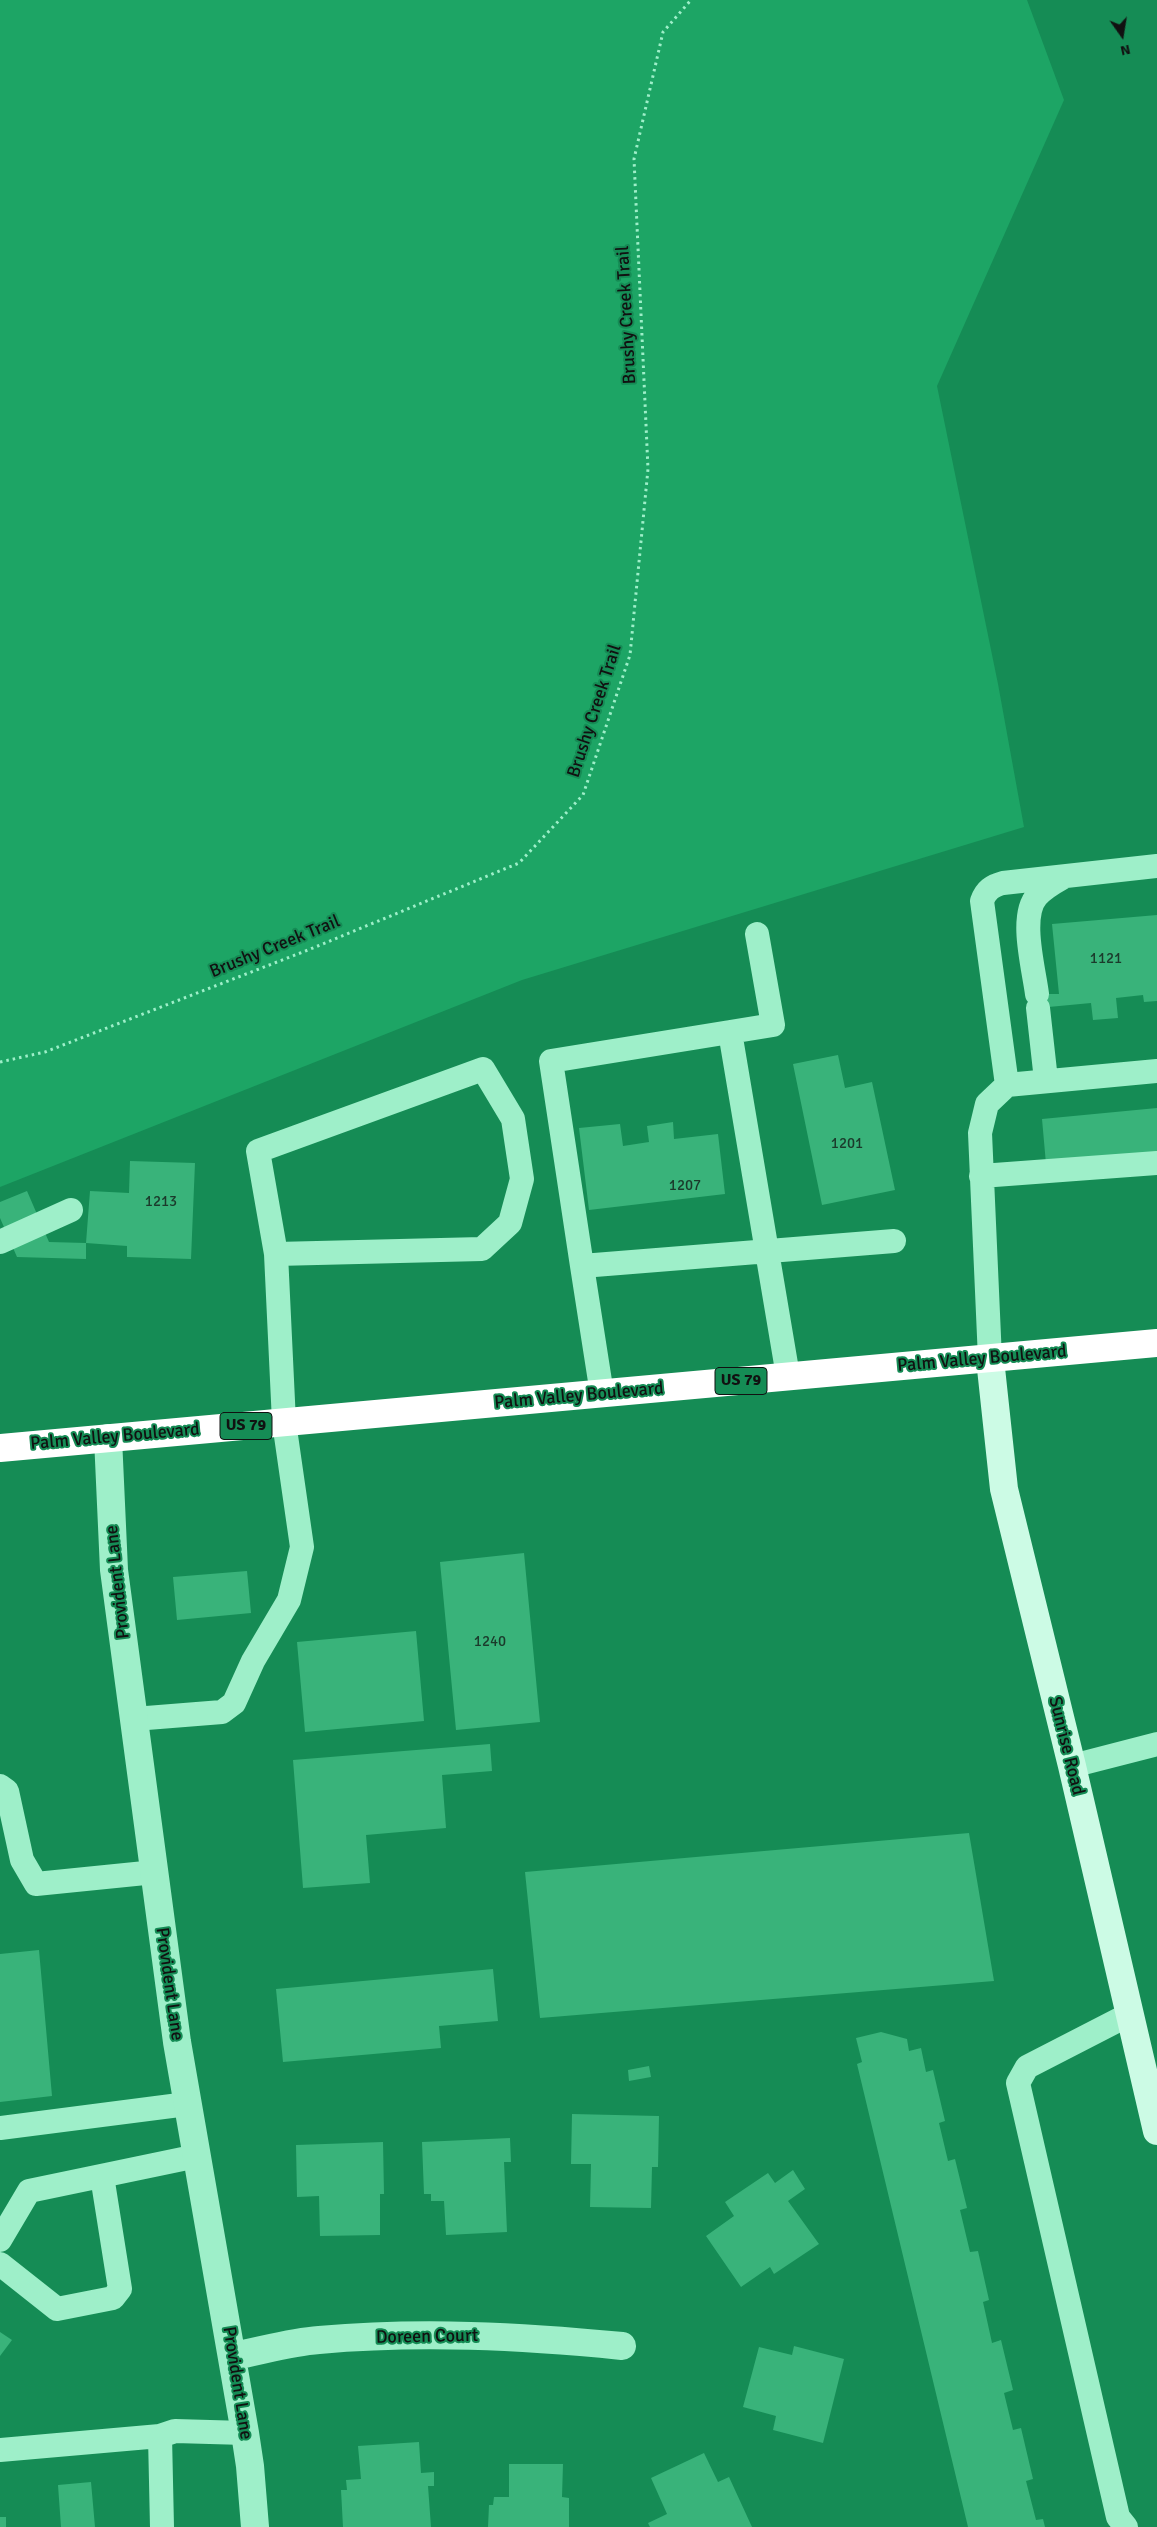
<!DOCTYPE html>
<html>
<head>
<meta charset="utf-8">
<style>
  body { margin:0 }
  #map { position:relative; width:1157px; height:2527px; overflow:hidden; background:#158c55; font-family:Signika,sans-serif }
  canvas { display:block }
  .north { position:absolute; left:1097px; top:10px; width:50px; height:50px; -webkit-text-stroke:4px #158c55; paint-order:stroke; rotate:167deg; font-size:14px; font-weight:700; line-height:20px; text-align:center; color:#111 }
  .north::after { content:''; display:block; margin:auto; width:18px; height:22px; background:#111; clip-path:polygon(50% 0,100% 100%,50% 72%,0 100%) }
</style>
</head>
<body>
<div id="map">
<canvas width="1157" height="2527"></canvas>
<div class="north">N</div>
</div>
<script>
const ctx = document.querySelector('canvas').getContext('2d');
ctx.lineJoin = 'round';
function fillPath(path, color) {
  ctx.fillStyle = color;
  ctx.fill(path, 'evenodd');
}
function strokePath(path, color, width, dash) {
  ctx.strokeStyle = color;
  ctx.lineWidth = width;
  ctx.lineCap = dash ? 'butt' : 'round';
  ctx.setLineDash(dash || []);
  ctx.stroke(path);
}
function label(font, color, halo, rows, align = 'center') {
  ctx.font = font + ' Signika,sans-serif';
  ctx.lineWidth = 4;
  ctx.setLineDash([]);
  ctx.textBaseline = 'middle';
  ctx.strokeStyle = halo;
  ctx.fillStyle = color;
  for (const [text, x, y, turn = 0] of rows) {
    ctx.save();
    ctx.translate(x, y);
    ctx.rotate((+turn || 0) * Math.PI / 180);
    ctx.textAlign = isNaN(turn) ? turn : align;
    if (halo) ctx.strokeText(text, 0, 0);
    ctx.fillText(text, 0, 0);
    ctx.restore();
  }
}
fillPath(new Path2D(`
  M0 0H1027L1064 100 937 386 998 684 1024 827 522 980 0 1187Z`), '#1da565');
fillPath(new Path2D(`
  M1157 915V1001L1144 1002 1143 995 1116 998 1118 1018 1093 1020 1091 1003 1038 1008 1037 994H1059L1052 924Z
  M838 1055 845 1088 872 1082 895 1190 822 1205 793 1064Z
  M1157 1108V1154L1046 1164 1042 1119Z
  M673 1122 674 1139 718 1134 725 1194 589 1210 579 1128 620 1124 623 1146 649 1142 647 1126Z
  M130 1161 195 1163 191 1259 127 1257V1246L86 1243 90 1191 129 1193Z
  M27 1191 49 1242 86 1243V1259L17 1257 0 1218V1202Z
  M524 1553 540 1722 456 1730 440 1562Z
  M247 1571 251 1613 177 1620 173 1577Z
  M416 1631 424 1721 305 1732 297 1642Z
  M490 1744 492 1771 442 1775 446 1828 366 1835 370 1883 303 1888 293 1760Z
  M969 1833 994 1981 540 2018 525 1872Z
  M39 1950 52 2096 0 2102V1954Z
  M493 1969 498 2021 439 2026 441 2048 283 2062 276 1989Z
  M881 2032 907 2039 909 2051 921 2048 926 2072 933 2070 945 2121 939 2123 948 2161 955 2159 967 2208 960 2210 970 2252 978 2251 989 2300 983 2302 992 2343 1001 2340 1013 2390 1004 2393 1013 2430 1021 2428 1033 2479 1026 2481 1036 2520 1043 2519 1045 2527H968L857 2064 862 2062 856 2038Z
  M649 2066 651 2077 629 2081 628 2070Z
  M572 2114 659 2116 658 2167H652L651 2208 590 2207 591 2164H571Z
  M510 2138 511 2162H504L507 2232 446 2235 444 2201H431V2194H424L422 2142Z
  M383 2142 384 2194H380V2235L320 2236 319 2196 297 2197 296 2145Z
  M793 2170 805 2189 788 2201 819 2244 774 2274 770 2267 741 2287 706 2236 734 2216 725 2202 768 2173 775 2183Z
  M0 2332 12 2340 0 2356Z
  M794 2346 844 2359 823 2443 773 2430 776 2416 743 2407 759 2347 792 2355Z
  M419 2442 421 2473 434 2472V2486H428L431 2527H343L341 2490H347L346 2480 361 2479 358 2446Z
  M704 2453 718 2482 729 2477 752 2527H650L648 2523 667 2514 651 2478Z
  M509 2464H563L562 2497 569 2498V2527H488L489 2505H493L494 2497H509Z
  M91 2482 95 2527H61L58 2485Z
  M0 2517H6V2527H0Z`), '#39b37a');
strokePath(new Path2D(`
  M0 1062 45 1052 308 950 519 863 583 795 630 655 648 469 634 159 663 32 691 0`), '#9eefc9', 3, [2.5, 4]);
strokePath(new Path2D(`
  M1037 994C1034 969 1019 916 1037 896 1044 888 1053 883 1062 878
  M1038 1008 1046 1080
  M730 1032 773 1025 757 934
  M1007 1085 982 901C986 890 992 886 1003 883L1157 866
  M981 1176 1157 1163
  M0 1242 71 1210
  M582 1266 551 1061 730 1032 788 1376
  M990 1359 980 1133 987 1104 1007 1085 1157 1071
  M602 1394 582 1266 894 1241
  M134 1719 222 1712 234 1703 253 1661 289 1600 302 1547 284 1422 276 1254 482 1249 510 1223 522 1179 513 1119 483 1069 258 1151 276 1254
  M1072 1766 1157 1744
  M0 1786 7 1791 22 1860 36 1884 155 1872
  M0 2128 187 2104
  M0 2240 29 2191 197 2156
  M0 2264 57 2309 113 2298 120 2289 102 2176
  M0 2450 160 2436
  M162 2527 160 2436 175 2431 245 2433
  M1126 2527 1118 2517 1018 2083 1027 2067 1130 2014`), '#9eefc9', 24);
strokePath(new Path2D(`
  M108 1438 114 1570 177 2042 245 2433 250 2466 255 2527
  M233 2356C261 2351 290 2342 319 2340 421 2331 520 2336 622 2346`), '#9eefc9', 28);
strokePath(new Path2D(`
  M990 1359 1004 1489 1072 1766 1157 2131`), '#ccfbe5', 28);
strokePath(new Path2D(`
  M0 1448 1157 1343`), '#fff', 28);
label('15px', '#1b3a2b', null, [
  ["1121",1106,959],
  ["1201",847,1144],
  ["1207",685,1186],
  ["1213",161,1202],
  ["1240",490,1642]
]);
for (const [x, y, w] of [
  [741,1381,52],
  [246,1426,52]
]) {
  const box = new Path2D();
  box.roundRect(x - w / 2, y - 13.5, w, 27, 4);
  ctx.fillStyle = '#158c55';
  ctx.fill(box);
  strokePath(box, '#111', 1);
}
label('bold 16px', '#111', null, [
  ["US 79",741,1381],
  ["US 79",246,1426]
]);
label('18px', '#111', '#158c55', [
  ["Brushy Creek Trail",627,315,-93],
  ["Brushy Creek Trail",595,711,-72],
  ["Brushy Creek Trail",275,947,-22],
  ["Palm Valley Boulevard",982,1359,-5],
  ["Palm Valley Boulevard",579,1396,-5],
  ["Palm Valley Boulevard",115,1437,-5],
  ["Provident Lane",118,1582,-96],
  ["Sunrise Road",1066,1746,76],
  ["Provident Lane",169,1984,82],
  ["Doreen Court",427,2337,-1],
  ["Provident Lane",237,2383,81]
]);
</script>
</body>
</html>
